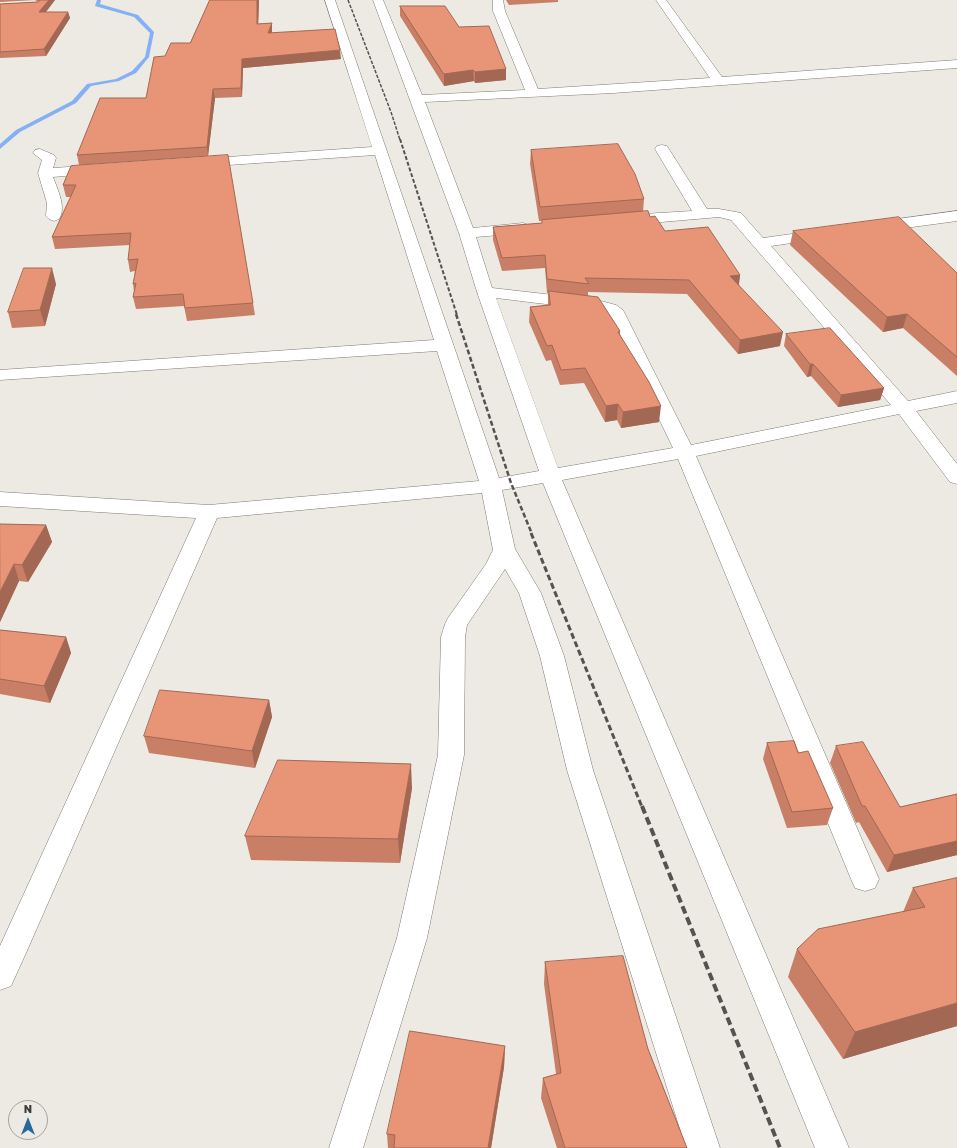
<!DOCTYPE html>
<html>
<head>
<meta charset="utf-8">
<style>
  body { margin:0 }
  #map { position:relative; width:957px; height:1148px; overflow:hidden; background:#eceae3; font-family:"Golos Text",sans-serif }
  canvas { display:block }
  .north { position:absolute; left:8px; top:1100px; width:40px; height:40px; box-sizing:border-box; background:#eceae3; border:1px solid #a5a39e; border-radius:50%; rotate:0deg; font-size:11px; font-weight:700; line-height:16px; text-align:center; color:#3a3936 }
  .north::after { content:''; display:block; margin:auto; width:14px; height:18px; background:#256a9f; clip-path:polygon(50% 0,100% 100%,50% 72%,0 100%) }
</style>
</head>
<body>
<div id="map">
<canvas width="957" height="1148"></canvas>
<div class="north">N</div>
</div>
<script>
const ctx = document.querySelector('canvas').getContext('2d');
ctx.lineJoin = 'round';
function fillPath(path, color) {
  ctx.fillStyle = color;
  ctx.fill(path, 'evenodd');
}
function strokePath(path, color, width, dash) {
  ctx.strokeStyle = color;
  ctx.lineWidth = width;
  ctx.lineCap = dash ? 'butt' : 'round';
  ctx.setLineDash(dash || []);
  ctx.stroke(path);
}
fillPath(new Path2D(`
  M97 0H101L100 4 138 15 154 32 149 57 136 73 119 81 91 86 76 103 20 132 0 149V144L16 130 72 101 87 84 116 79 132 71 145 57 150 33 134 17 95 6Z`), '#86b0f5');
const minor = new Path2D(`
  M325 0H335L499 478 539 471 477 292 459 233 373 0H383L422 95 525 90 493 11V0H503L505 11 538 89 710 78 656 0H666L722 77 957 60V68L613 93 425 102 473 228 523 223 528 225 531 228 528 231 523 233 476 237 492 288 597 300 616 305 623 310 691 445 891 405 731 220 719 217 627 225 622 223 619 220 622 217 627 215 692 211 655 149 657 146 662 145 667 146 707 209H719L741 213 763 238 821 230 826 232 829 235 826 238 771 246 908 401 957 391V403L916 411 957 464V484L950 482 899 414 696 456 879 879 875 888 865 891 855 888 851 879 678 459 562 480 849 1148H815L543 483 502 490 515 549 541 593 564 656 593 770 720 1148H686L567 770 540 656 519 593 505 569 467 625 465 637 464 755 427 938 363 1148H329L397 938 438 755 441 637 445 624 448 618 486 564 493 550 482 493 217 518 26 953 11 986 0 990V946L196 518 0 506V492L209 505 479 481 437 351 0 380V370L434 340 375 155 199 167 194 166 192 163 194 160 199 159 372 147ZM496 298 595 310 604 313 610 317 673 448 558 468Z
  M40 149 54 155 56 158 53 168 99 165 104 166 106 169 104 172 99 173 53 177C57 188 67 208 59 219L54 221 49 219 46 216 47 203 38 173 42 160 33 153 35 150Z
  M957 211V221L875 232 870 230 867 227 870 224 875 222Z`);
strokePath(minor, '#7d7b74', 1);
fillPath(minor, '#fff');
strokePath(new Path2D(`
  M348 0 391 112 400 140`), '#54534f', 1.5, [3.5, 1.5]);
strokePath(new Path2D(`
  M400 139 457 315`), '#54534f', 2, [4, 2]);
strokePath(new Path2D(`
  M456 314 511 483 532 534`), '#54534f', 2.5, [5, 2.5]);
strokePath(new Path2D(`
  M531 533 642 807`), '#54534f', 3, [6, 3]);
strokePath(new Path2D(`
  M642 806 780 1148`), '#54534f', 4, [8, 4]);
fillPath(new Path2D(`
  M0 0H55L46 12H68L70 18 46 56 0 58V4L38 2 35 0 0 2Z
  M210 0H259L258 24 272 23V33L341 59 243 68 242 97 215 98 208 156 79 165 77 155 146 98 165 56 190 43Z
  M506 0H558V2L509 5Z
  M400 6 459 27 506 69V80L475 83 474 81 444 86 400 16Z
  M531 150 644 199 643 212 650 217 665 231 740 275 739 285 780 346 738 354 687 294 588 292V296L620 331V335L659 422 621 428 617 420 605 422 584 383 560 385 551 360 546 361 529 322 530 307 548 305V293H547L545 268 502 271 493 240V227L542 223V221H539L530 164Z
  M71 166 253 303 255 315 187 321 184 306 136 309 133 297 134 291 133 284 135 271 130 272 128 260 130 245 55 249 52 237 71 197H66L63 185Z
  M793 231 957 273V376L903 328 883 332 790 245Z
  M56 284 45 326 12 328 8 312Z
  M786 334 884 388 880 400 838 407 811 376 807 377 784 346Z
  M0 524 46 525 52 542 28 582 19 581 0 622Z
  M0 630 66 637 71 653 50 703 0 694Z
  M269 700 272 717 255 768 149 753 144 736Z
  M767 743 798 753 833 808 827 825 787 828 763 759Z
  M836 746 900 807 957 794V855L887 872 859 822 856 823 830 763Z
  M412 788 400 863 251 860 245 836Z
  M957 878V1026L843 1059 788 977 797 949 903 912 913 888Z
  M545 962 648 1049 687 1148H557L541 1098 543 1078 556 1074 544 984Z
  M505 1046 504 1067 491 1148H388L387 1134Z`), '#c87f66');
fillPath(new Path2D(`
  M49 0H55L41 18 39 12Z
  M257 0H259L258 32 257 24Z
  M68 12 70 18 46 56 44 49Z
  M272 23V32L269 42 268 33Z
  M340 50 341 59 243 68 242 97 241 88 242 59Z
  M506 69V80L475 83V72Z
  M473 70 474 81 444 86V74Z
  M213 89 215 98 208 156 207 147Z
  M52 268 56 284 45 326 40 310Z
  M740 275 738 289 730 276Z
  M907 314 903 328 883 332 887 317Z
  M783 332 780 346 738 354 740 340Z
  M810 364H813L811 376 807 377Z
  M884 388 880 400 838 407 841 395Z
  M618 404 617 420 605 422 606 406Z
  M661 406 659 422 621 428 623 412Z
  M46 525 52 542 28 582 22 565Z
  M14 564 19 581 0 622V592Z
  M66 637 71 653 50 703 44 686Z
  M269 700 272 717 255 768 252 751Z
  M411 764 412 788 400 863 398 839Z
  M957 841V855L887 872 894 855Z
  M957 1003V1026L843 1059 855 1032Z
  M505 1046 504 1067 491 1148H488Z`), '#a26853');
const building = new Path2D(`
  M40 0H49L39 12H68L44 49 0 52V4L38 2Z
  M210 0H257V24L272 23 268 33 335 29 340 50 242 59 241 88 213 89 207 147 77 155 100 98H146L154 57 165 56 171 43H190Z
  M400 6H445L459 27 489 26 506 69 475 72 473 70 444 74Z
  M618 144 635 174 644 199 540 207 531 150Z
  M228 155 253 303 185 308 183 294 133 297 136 283 133 284 138 259 128 260 131 233 52 237 76 185H63L71 166Z
  M648 211 650 217 655 216 665 231 708 227 740 275 730 276 783 332 740 340 689 280 585 278 589 284 547 279 545 255 502 258 493 227 542 223V220Z
  M899 217 957 273V357L907 314 887 317 793 231Z
  M24 268H52L40 310 8 312Z
  M549 291 598 297 620 331 618 332 649 382 661 406 623 412 618 404 606 406 585 368 561 370 552 345 547 346 530 307 550 305Z
  M830 328 884 388 841 395 813 364H810L786 334Z
  M0 524 46 525 22 565 14 564 0 592Z
  M0 630 66 637 44 686 0 679Z
  M160 690 269 700 252 751 144 736Z
  M794 741 798 753 808 751 833 808 792 812 767 743Z
  M863 742 900 807 957 794V841L894 855 865 806H862L836 746Z
  M278 760 411 764 398 839 245 836Z
  M957 878V1003L855 1032 797 949 818 929 925 907 913 888Z
  M623 956 648 1049 687 1148H565L543 1078 561 1073 545 962Z
  M410 1031 505 1046 488 1148H394L395 1135 387 1134Z`);
fillPath(building, '#e89477');
strokePath(building, '#a26853', 1);
</script>
</body>
</html>
